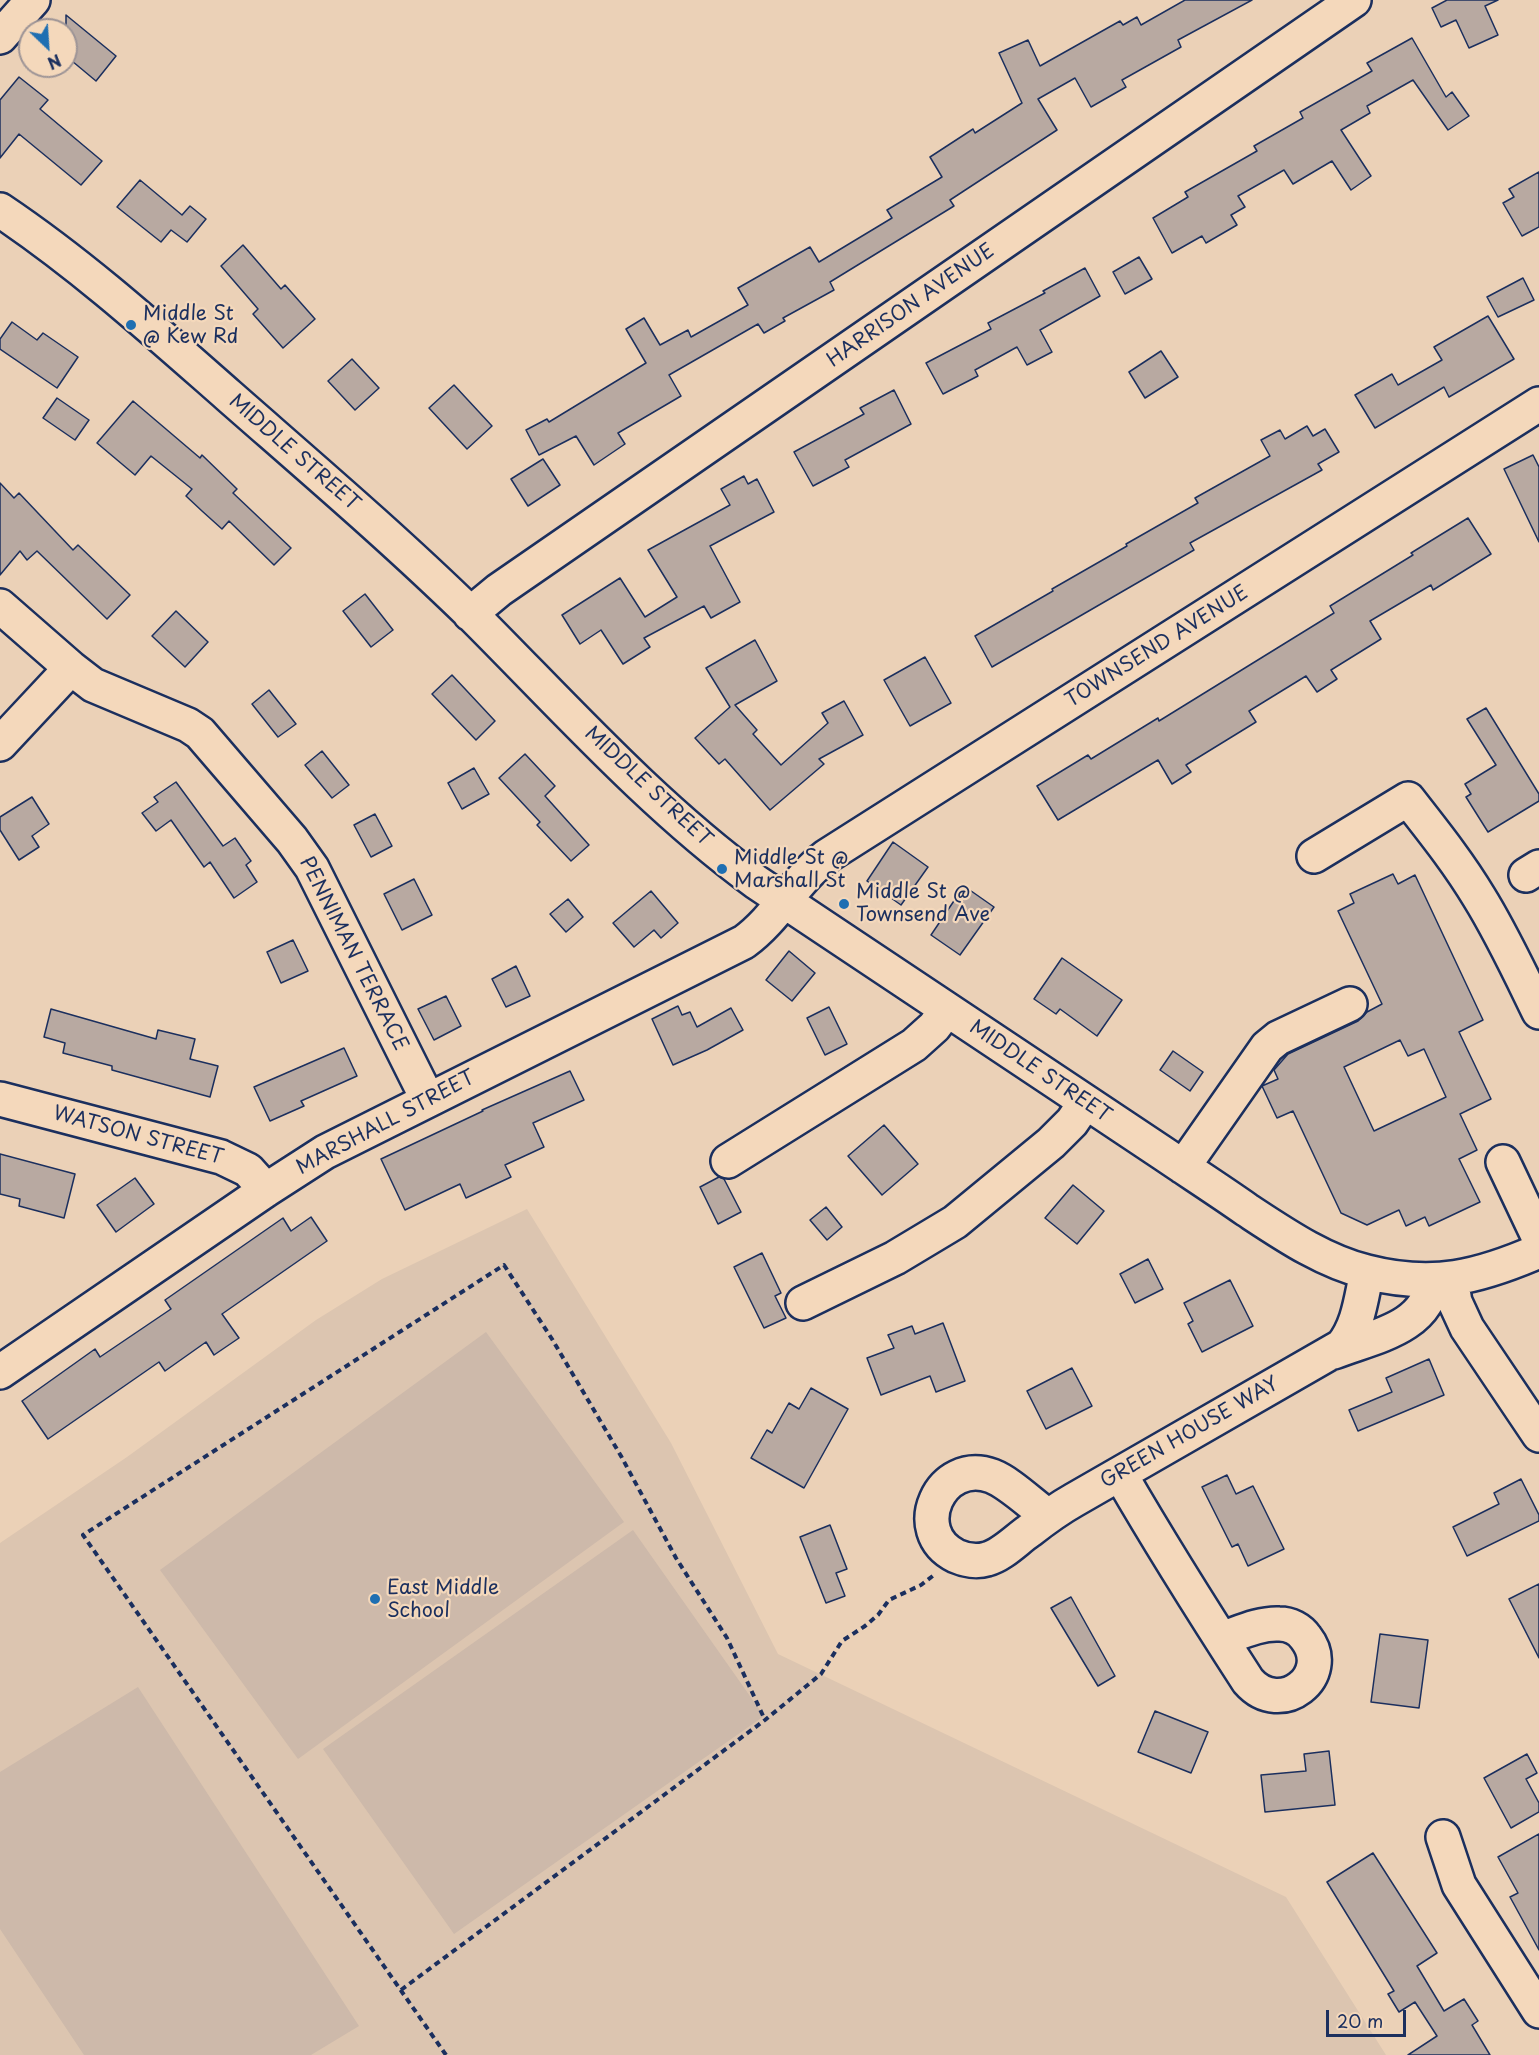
<!DOCTYPE html>
<html>
<head>
<meta charset="utf-8">
<style>
  body { margin:0 }
  #map { position:relative; width:1539px; height:2055px; overflow:hidden; background:#ebd1b7; font-family:"Playpen Sans",sans-serif }
  canvas { display:block }
  .north { position:absolute; left:18px; top:18px; width:60px; height:60px; box-sizing:border-box; background:#f4d8bb; border:2px solid #9d9496; border-radius:50%; rotate:155deg; font-size:16px; font-weight:700; line-height:24px; text-align:center; color:#1b2f5e }
  .north::after { content:''; display:block; margin:auto; width:21px; height:27px; background:#1f6fb2; clip-path:polygon(50% 0,100% 100%,50% 72%,0 100%) }
  .scale { position:absolute; left:1326px; top:2010px; width:80px; height:27px; box-sizing:border-box; border:3px solid #1b2f5e; border-top:0; padding-left:8px; font-size:18px; line-height:21px; white-space:nowrap; color:#1b2f5e; -webkit-text-stroke:4px #f4d8bb; paint-order:stroke }
</style>
</head>
<body>
<div id="map">
<canvas width="1539" height="2055"></canvas>
<div class="north">N</div>
<div class="scale">20 m</div>
</div>
<script>
const ctx = document.querySelector('canvas').getContext('2d');
ctx.lineJoin = 'round';
function fillPath(path, color) {
  ctx.fillStyle = color;
  ctx.fill(path, 'evenodd');
}
function strokePath(path, color, width, dash) {
  ctx.strokeStyle = color;
  ctx.lineWidth = width;
  ctx.lineCap = dash ? 'butt' : 'round';
  ctx.setLineDash(dash || []);
  ctx.stroke(path);
}
function label(font, color, halo, rows, align = 'center') {
  ctx.font = font + ' "Playpen Sans",sans-serif';
  ctx.lineWidth = 4.5;
  ctx.setLineDash([]);
  ctx.textBaseline = 'middle';
  ctx.strokeStyle = halo;
  ctx.fillStyle = color;
  for (const [text, x, y, turn = 0] of rows) {
    ctx.save();
    ctx.translate(x, y);
    ctx.rotate((+turn || 0) * Math.PI / 180);
    ctx.textAlign = isNaN(turn) ? turn : align;
    if (halo) ctx.strokeText(text, 0, 0);
    ctx.fillText(text, 0, 0);
    ctx.restore();
  }
}
fillPath(new Path2D(`
  M527 1209 671 1443 778 1654 1286 1897 1386 2055H0V1543L127 1457 316 1320 382 1279Z`), '#dcc5b0');
fillPath(new Path2D(`
  M486 1332 624 1522 298 1759 160 1570Z
  M633 1530 764 1716 454 1934 323 1749Z
  M138 1687 359 2026 311 2055H84L0 1929V1772Z`), '#cdb9aa');
const building = new Path2D(`
  M1185 0H1252L1178 40 1181 47 1122 80 1126 87 1091 107 1075 78 1038 99 1057 130 950 200 954 206 830 282 834 290 783 318 785 321 764 333 758 324 669 375 681 396 618 433 625 444 594 465 576 436 539 455 526 430 547 419 549 422 646 363 626 329 644 318 660 345 688 330 691 337 748 305 738 288 810 247 819 262 892 218 887 210 942 177 930 157 973 129 975 133 1022 103 999 53 1028 40 1040 66 1120 21 1123 25 1137 17 1141 25Z
  M1447 0H1498L1485 6 1498 35 1469 48 1456 20 1441 27 1432 8Z
  M66 15 116 56 96 81 66 56Z
  M1412 38 1446 97 1452 92 1469 116 1448 130 1413 80 1367 106 1370 113 1341 130 1371 176 1351 190 1332 161 1293 184 1284 170 1238 196 1245 207 1231 215 1237 225 1206 243 1202 236 1172 253 1153 218 1188 197 1185 192 1257 151 1254 146 1303 118 1300 112 1372 71 1367 63Z
  M19 77 48 100 40 109 102 161 81 185 19 134 0 158V100Z
  M1539 172V227L1522 236 1503 203 1514 197 1509 189Z
  M140 180 182 215 190 206 206 219 187 242 171 230 161 242 117 207Z
  M243 245 281 289 285 285 315 319 283 348 253 314 258 309 221 266Z
  M1139 257 1152 279 1125 294 1113 272Z
  M1085 268 1100 296 1040 330 1052 352 1027 365 1017 347 975 370 978 376 943 394 926 363 991 329 988 323 1045 293 1043 291Z
  M1523 278 1534 300 1498 317 1487 297Z
  M1488 316 1514 359 1449 397 1444 387 1375 428 1355 395 1392 374 1398 385 1442 360 1434 347Z
  M12 322 37 340 43 333 78 357 57 388 0 349V339Z
  M1161 351 1178 377 1145 398 1129 372Z
  M352 359 379 388 355 410 328 381Z
  M454 385 492 426 467 449 429 408Z
  M894 390 911 424 845 460 849 467 813 486 794 452 864 414 860 408Z
  M57 398 89 420 75 440 43 418Z
  M133 401 200 458 202 455 237 489 233 493 291 548 274 565 229 521 222 529 202 511 186 496 192 489 151 456 135 475 97 443Z
  M1307 426 1313 436 1325 429 1339 452 1318 464 1322 470 1190 543 1194 550 992 667 975 636 1053 591 1052 589 1127 546 1126 544 1198 503 1195 498 1270 456 1261 440 1280 430 1285 439Z
  M1533 455 1539 467V542L1504 469Z
  M543 459 560 485 528 506 511 479Z
  M744 476 748 484 757 479 774 512 710 546 740 602 711 618 704 606 644 638 650 647 623 664 601 630 580 644 562 615 620 578 645 617 677 597 648 550 730 505 721 489Z
  M0 483 14 498 19 493 73 550 78 545 130 595 107 619 37 551 27 560 20 551 0 575Z
  M1468 518 1491 554 1433 590 1431 585 1370 621 1381 639 1331 670 1337 679 1317 692 1306 676 1249 711 1256 722 1186 765 1191 772 1172 784 1158 760 1058 820 1037 786 1088 755 1091 759 1158 718 1159 721 1334 613 1330 606 1413 555 1411 553Z
  M365 594 393 630 371 647 343 611Z
  M176 611 208 642 185 667 152 636Z
  M755 640 777 681 735 705 757 730 753 734 781 765 828 723 822 713 844 701 863 735 819 759 824 764 770 810 725 759 719 764 695 738 730 707 706 668Z
  M925 657 951 703 910 726 884 680Z
  M452 675 495 721 476 740 432 694Z
  M269 690 296 724 278 737 252 704Z
  M1486 708 1539 794V801L1488 832 1466 797 1471 794 1465 784 1496 765 1467 719Z
  M322 751 349 785 332 798 305 765Z
  M525 754 555 786 545 796 589 845 571 861 537 825 540 822 499 778Z
  M474 768 489 794 462 809 448 783Z
  M176 782 223 846 235 838 251 861 246 865 257 882 234 898 210 862 204 867 171 820 156 831 142 813 158 802 154 797Z
  M32 797 49 824 32 836 39 847 19 860 0 830V817Z
  M375 814 392 846 371 857 354 825Z
  M893 842 928 867 901 905 867 881Z
  M1393 874 1398 884 1415 875 1483 1020 1459 1032 1491 1099 1460 1114 1477 1150 1459 1159 1480 1202 1429 1226 1425 1217 1406 1226 1399 1210 1367 1225 1341 1213 1293 1111 1277 1118 1262 1086 1278 1079 1274 1070 1288 1054 1358 1021 1367 1012 1382 1004 1338 911 1354 903 1350 894ZM1400 1040 1408 1056 1424 1049 1446 1097 1374 1131 1344 1067Z
  M414 879 432 915 402 930 384 894Z
  M964 886 994 907 960 955 931 935Z
  M651 891 678 923 661 938 654 930 634 947 613 923Z
  M568 899 583 917 566 932 550 914Z
  M293 940 308 971 281 983 267 952Z
  M789 951 815 973 792 1001 766 980Z
  M1062 958 1122 1000 1097 1036 1060 1009 1056 1014 1034 999Z
  M516 966 530 996 506 1007 492 979Z
  M446 996 461 1026 434 1040 418 1009Z
  M678 1006 682 1015 690 1012 697 1027 731 1008 743 1030 707 1050 673 1065 652 1019Z
  M829 1007 847 1044 825 1055 807 1018Z
  M51 1009 156 1039 158 1030 195 1039 190 1059 218 1066 210 1097 112 1070V1066L63 1053 65 1043 44 1037Z
  M344 1048 357 1076 301 1101 304 1106 270 1121 254 1087Z
  M1173 1051 1203 1072 1190 1091 1160 1070Z
  M570 1071 584 1100 533 1123 544 1147 505 1165 511 1177 466 1198 460 1184 405 1210 381 1159 483 1111 482 1110Z
  M884 1125 918 1164 882 1195 848 1156Z
  M0 1154 75 1174 64 1218 19 1206 20 1199 0 1194Z
  M719 1177 724 1179 741 1212 718 1224 700 1187Z
  M135 1178 154 1204 116 1232 97 1205Z
  M1073 1185 1104 1211 1077 1244 1045 1218Z
  M826 1207 842 1227 827 1240 810 1220Z
  M311 1217 327 1241 222 1314 239 1338 214 1355 206 1342 165 1371 159 1362 48 1439 22 1401 95 1349 100 1357 171 1309 165 1300 283 1218 291 1231Z
  M762 1253 781 1293 775 1296 786 1318 764 1328 734 1267Z
  M1148 1259 1163 1289 1135 1303 1120 1274Z
  M1230 1280 1253 1326 1202 1352 1188 1324 1193 1321 1184 1303Z
  M943 1323 965 1381 936 1392 930 1376 881 1395 867 1358 894 1348 888 1335 912 1326 915 1334Z
  M1429 1359 1444 1395 1358 1431 1349 1410 1392 1392 1386 1378Z
  M1072 1368 1092 1406 1046 1429 1027 1391Z
  M811 1388 848 1409 804 1488 751 1458 767 1430 772 1433 789 1403 799 1409Z
  M1227 1475 1236 1494 1253 1486 1284 1549 1248 1566 1238 1544 1232 1547 1202 1487Z
  M1521 1479 1539 1515V1521L1467 1556 1453 1527 1499 1504 1494 1493Z
  M830 1525 847 1569 836 1573 845 1596 826 1603 800 1537Z
  M1539 1584V1658L1509 1599Z
  M1071 1597 1115 1676 1098 1686 1051 1608Z
  M1380 1634 1428 1640 1419 1708 1371 1702Z
  M1155 1711 1208 1732 1191 1773 1138 1752Z
  M1329 1751 1335 1805 1265 1812 1261 1775 1306 1771 1304 1754Z
  M1527 1754 1537 1773 1526 1779 1539 1803V1812L1511 1828 1484 1778Z
  M1539 1834V1950L1510 1897 1518 1893 1498 1857Z
  M1373 1853 1437 1953 1417 1966 1444 2011 1464 1999 1478 2021 1472 2025 1490 2055H1408L1437 2036 1415 2002 1399 2012 1388 1994 1394 1991 1327 1882Z`);
fillPath(building, '#b8a9a1');
strokePath(building, '#1b2f5e', 1.5);
const minor = new Path2D(`
  M0 37 33 0
  M0 210C82 265 155 331 229 396 311 468 393 538 471 614 563 706 651 805 756 882 893 972 1027 1064 1164 1154 1192 1173 1220 1191 1247 1210 1285 1235 1323 1261 1367 1272 1433 1289 1479 1277 1539 1251
  M0 606 71 668 93 685 188 725 200 733 292 840 312 868 428 1100
  M470 614 499 590 1354 0
  M0 744 71 668
  M1314 856 1408 799C1433 831 1458 862 1479 897 1502 934 1520 973 1539 1012
  M1526 875 1539 867
  M0 1099 221 1157 248 1170 266 1190
  M728 1161 914 1045 934 1027 947 1010
  M1503 1162 1539 1238
  M1183 1167 1267 1047 1278 1038 1350 1004
  M1451 1279 1455 1302 1467 1328 1539 1435
  M803 1303 895 1258 955 1222 1051 1143 1072 1122 1085 1103
  M1334 1352C1371 1337 1428 1329 1433 1280
  M0 1372 266 1190 325 1152 744 942C777 918 794 881 827 856L1539 404
  M1120 1474C1161 1545 1204 1613 1248 1681 1281 1719 1335 1675 1306 1638 1300 1629 1290 1624 1279 1624 1260 1623 1239 1633 1221 1639
  M1048 1516C1031 1504 1010 1483 992 1476 940 1457 907 1532 956 1556 965 1560 977 1562 987 1559 1002 1555 1016 1540 1029 1531 1043 1520 1058 1509 1074 1500L1342 1346C1359 1325 1361 1298 1367 1272
  M1443 1837 1459 1885 1539 2011`);
strokePath(minor, '#1b2f5e', 38);
strokePath(new Path2D(`
  M401 1990 765 1720 821 1674 842 1641 865 1626 878 1615 889 1600 921 1585 934 1575
  M446 2055 83 1535 504 1265 552 1339 621 1456 676 1558 727 1638 765 1720`), '#1b2f5e', 4, [6, 4.5]);
strokePath(minor, '#f4d8bb', 33);
for (const [x, y, r, color] of [
  [131,325,6,"#1f6fb2"],
  [722,869,6,"#1f6fb2"],
  [844,904,6,"#1f6fb2"],
  [375,1599,6,"#1f6fb2"]
]) {
  const dot = new Path2D();
  dot.arc(x, y, r, 0, 2 * Math.PI);
  ctx.fillStyle = color;
  ctx.fill(dot);
  strokePath(dot, '#f4d8bb', 2);
}
label('20px', '#1b2f5e', '#f4d8bb', [
  ["HARRISON AVENUE",911,306,-35],
  ["MIDDLE STREET",294,453,41],
  ["TOWNSEND AVENUE",1157,647,-32],
  ["MIDDLE STREET",648,787,43],
  ["PENNIMAN TERRACE",353,954,63],
  ["MIDDLE STREET",1040,1072,34],
  ["MARSHALL STREET",386,1123,-28],
  ["WATSON STREET",138,1136,15],
  ["GREEN HOUSE WAY",1190,1433,-30]
]);
label('20px', '#1b2f5e', '#f4d8bb', [
  ["Middle St",143,314],
  ["@ Kew Rd",143,337],
  ["Middle St @",734,858],
  ["Marshall St",734,881],
  ["Middle St @",856,892],
  ["Townsend Ave",856,915],
  ["East Middle",387,1588],
  ["School",387,1611]
], 'left');
</script>
</body>
</html>
